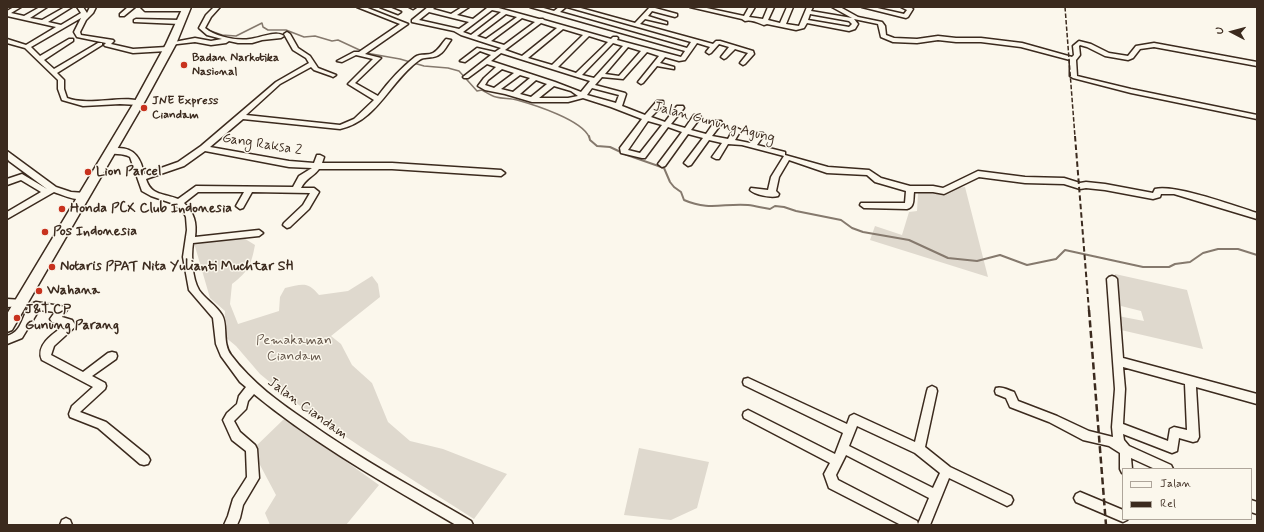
<!DOCTYPE html>
<html>
<head>
<meta charset="utf-8">
<style>
  body { margin:0 }
  #map { position:relative; width:1264px; height:532px; overflow:hidden; background:#fbf7ec; font-family:Mynerve,sans-serif }
  canvas { display:block }
  .frame { position:absolute; inset:0; border:8px solid #3b2a1e; pointer-events:none }
  .legend { position:absolute; left:1122px; top:468px; width:130px; height:52px; box-sizing:border-box; background:#fbf7ec; border:1px solid #aea59a; margin:0; padding:5px 7px; list-style:none; font-size:12px; color:#3b2a1e }
  .legend li { display:flex; align-items:center; gap:8px; height:20px }
  .legend b { width:20px; border:1px solid #aea59a }
  .north { position:absolute; left:1212px; top:12px; width:40px; height:40px; -webkit-text-stroke:3px #fbf7ec; paint-order:stroke; rotate:276deg; font-size:11px; font-weight:700; line-height:16px; text-align:center; color:#3b2a1e }
  .north::after { content:''; display:block; margin:auto; width:14px; height:18px; background:#3b2a1e; clip-path:polygon(50% 0,100% 100%,50% 72%,0 100%) }
</style>
</head>
<body>
<div id="map">
<canvas width="1264" height="532"></canvas>
<div class="frame"></div>
<ul class="legend">
<li><b style="height:5px;background:#fbf7ec"></b>Jalan</li>
<li><b style="height:5px;background:#3b2a1e"></b>Rel</li>
</ul>
<div class="north">U</div>
</div>
<script>
const ctx = document.querySelector('canvas').getContext('2d');
ctx.lineJoin = 'round';
function fillPath(path, color) {
  ctx.fillStyle = color;
  ctx.fill(path, 'evenodd');
}
function strokePath(path, color, width, dash) {
  ctx.strokeStyle = color;
  ctx.lineWidth = width;
  ctx.lineCap = dash ? 'butt' : 'round';
  ctx.setLineDash(dash || []);
  ctx.stroke(path);
}
function label(font, color, halo, rows, align = 'center') {
  ctx.font = font + ' Mynerve,sans-serif';
  ctx.lineWidth = 3;
  ctx.setLineDash([]);
  ctx.textBaseline = 'middle';
  ctx.strokeStyle = halo;
  ctx.fillStyle = color;
  for (const [text, x, y, turn = 0] of rows) {
    ctx.save();
    ctx.translate(x, y);
    ctx.rotate((+turn || 0) * Math.PI / 180);
    ctx.textAlign = isNaN(turn) ? turn : align;
    if (halo) ctx.strokeText(text, 0, 0);
    ctx.fillText(text, 0, 0);
    ctx.restore();
  }
}
fillPath(new Path2D(`
  M965 187 988 277 870 240 875 226 902 235 909 212 917 211 918 193Z
  M242 237 255 245C251 265 249 271 232 284L230 304 238 324 279 311 280 297 285 288C302 284 308 281 319 295L348 291 372 276 378 284 380 297 331 336 341 344 352 365 372 383 388 422 410 441 443 449 507 474 474 519 361 447 293 401 260 374 236 346 224 336 225 311 210 298 194 243Z
  M1115 274 1187 290 1203 349 1121 330 1118 316 1144 321 1141 311 1121 306Z
  M285 418 379 485 346 525H270L265 513 276 495 252 450Z
  M639 448 709 462 697 508 671 520 624 515Z`), '#dfd9ce');
strokePath(new Path2D(`
  M205 29 222 35 236 36 262 23 263 27 268 30H286L304 37 315 36 332 41 338 40 366 53 400 59 424 66 448 68 459 71 477 91 482 90C486 92 491 96 496 97 503 99 510 98 517 100 535 105 582 120 589 137`), '#85796d', 1.5);
strokePath(new Path2D(`
  M589 136 590 140 597 146 610 147 627 155 664 168 670 182 674 187 681 192 684 200C709 211 724 203 748 205 756 206 763 208 770 209L775 206 784 207 796 211 841 220 852 228 863 232 909 240 948 258 977 261 1000 255 1027 265 1056 259 1065 250 1143 267H1169L1175 264 1190 262 1203 253 1218 249H1238L1257 255`), '#85796d', 2);
const minor = new Path2D(`
  M14 7H21L11 13 24 16 40 7H47L30 18 42 20 65 7H72L48 22 61 25 81 13 77 7H83L87 13 90 7H96L93 13 86 20 80 32 81 35 113 40 114 41 111 44 133 49 167 47 170 49 167 51 133 53 105 46 104 45 106 43 77 37 74 32 81 18 31 47 40 56 69 39H73V41L44 60 54 69 98 43H102V45L57 73 64 80V89L67 98C89 107 130 93 143 103L139 105 120 104 83 106 62 100 58 89V80L25 48 7 43V39L26 45 56 27 7 16V11Z
  M128 7H135L124 16H120V14Z
  M141 7H186L189 9 186 11H145Z
  M214 7H220L211 17 205 28C216 37 237 41 250 39 260 38 276 30 284 36L281 38 262 40 252 43H238L229 41 226 43 211 45 195 42 169 45V43L195 38 211 41 222 39 207 35 199 28 206 15Z
  M357 7H365L408 24 365 54 381 58 355 83 378 96C389 81 401 68 415 57 421 53 428 56 433 53 439 50 442 43 446 39L451 40C447 45 445 51 440 54 435 58 430 57 425 58 420 58 416 63 412 66 387 88 375 121 340 129L243 119 210 147 289 161 314 163 317 155H320L324 157 322 163H392L501 170 505 173 501 176 392 169H319C313 177 306 178 301 188H314L319 192 309 209 290 227 287 228 283 225 284 223 303 205 310 193 252 192 243 208 240 209 236 206 244 192H198L184 203C194 213 197 222 195 237L259 230 263 233 259 236 193 243C191 256 192 278 199 290 205 299 216 305 222 315 228 325 222 343 231 355 252 383 280 403 308 422 360 459 416 489 471 521L473 525H456C386 484 316 445 254 394L248 401 246 409 234 421 240 432 255 445 257 449 259 478 243 505 240 518 237 525H224L228 516 233 499 247 477 246 451 232 440 223 420 227 413 237 404 239 396 246 387 240 382 221 356 216 344 213 318 189 290 183 257 187 230 186 217 184 213 174 204 151 196 142 191 130 157C122 152 113 156 106 151 109 148 113 148 118 148 135 148 141 159 144 174L178 162 201 146 276 82 309 63 306 58 293 50 284 34 287 32 290 34 298 48 310 56 318 68 336 75 333 77 331 76 314 70 311 67 280 84 246 115 340 125 354 119 374 100 348 84 373 59 356 55 342 62 337 61 354 52H359L400 24ZM205 151 289 167 312 168 299 176 293 187 196 186 178 199C164 193 151 196 146 179L184 166Z
  M380 7H389L401 12 398 14Z
  M409 7H416L413 9Z
  M428 7H435L433 9 451 14 462 7H469L457 15 473 19 487 8 485 7H495L539 19H543L544 20 611 39 613 37H617L618 38 617 40 681 57 685 51 530 7H540L554 11 559 7H566L560 12 687 48 691 42 567 7H577L635 23 650 7H656L655 8 677 14V16L675 17 652 11 648 16 667 22V24L645 19 640 24 713 44 716 41H720L753 51 754 54 745 64 743 65 740 63 748 53 735 49 726 58 724 59 721 57 729 47 719 44 711 53 709 54 706 52 710 47 697 43 685 60 679 61 665 57 660 63 674 67V69L657 66 643 83 641 84 638 82 659 56 647 52 623 79 602 77 595 85 625 93 626 94 622 106 645 115 657 101H663V105L651 117 665 122 677 106H683L684 108 671 124 685 128 694 115H700L701 117 691 130 706 134 715 121H721L722 123 712 136 728 139 734 128H737L741 130 735 140 750 143 757 133H763L764 135 757 145 785 152V155L828 167 869 170 881 178 910 186H933L943 188 978 171 1025 177 1064 178 1080 183 1086 182 1105 184 1153 193 1155 189C1175 184 1235 206 1257 213V219L1174 194H1161L1160 197 1153 199 1105 190 1086 188 1080 189 1064 184 1025 183 979 177 944 194 933 192H914C913 199 915 207 907 209L864 208 860 205 861 203H905L906 191 875 182 867 175 827 173 789 160 779 177 776 191 779 194 778 196C771 198 755 195 750 190L751 188 768 190 771 177 784 156 742 145 728 144 719 159H716L712 157 722 143 709 140 691 165 688 166 684 163 703 138 688 134 665 166 662 167 658 164 682 132 668 127 645 158H642L621 153 620 148 642 119 611 107 583 98 568 102H532L505 94 485 90 478 86 484 78 496 67 487 64 468 78H464L463 77 491 55 480 51 465 62 460 61 477 48 495 52 501 48 461 35 454 31 412 22V20ZM492 10 501 12 471 35 463 32ZM429 12 469 22 459 29 419 20ZM506 14 517 17 486 39 477 36ZM522 18 535 22 504 45 491 41ZM541 23 557 28 522 56 505 50ZM563 29 583 35 552 65 528 58ZM589 36 608 42 576 73 558 67ZM613 43 623 46 594 78 582 75ZM628 47 641 51 619 76 605 74ZM501 53 590 81 581 92 555 82 491 61ZM502 69 514 73 494 88 485 85 488 80ZM520 75 530 78 513 92 501 89ZM536 80 547 84 531 97 520 94ZM554 86 571 91 578 96 568 98H539ZM592 88 619 95 616 103 587 95ZM648 121 662 125 640 153 628 150Z
  M690 7H702L744 16 749 7H755L749 17 763 19 768 7H774L768 20 780 23 787 7H793L786 24 799 26 807 7H813L811 11 852 18 832 7H840L858 17 882 22 885 26 886 35 894 38 917 39 938 36 956 38H981L1022 43 1072 57 1074 55 1073 46 1079 41 1091 44 1109 53 1128 56 1136 46 1154 43 1257 62V66L1154 47 1140 49 1133 58 1128 60 1105 56 1087 47 1080 45 1079 46 1080 55 1076 60 1077 76 1131 89 1257 115V119L1131 93 1073 78 1070 76V60L1021 47 981 42H956L938 40 917 43 893 42 881 37 878 24 854 19 858 24 855 29 849 31 807 23 804 28 796 30 767 24 764 25C759 23 751 19 745 21L742 19ZM810 14 849 21 852 24 849 27 808 20Z
  M862 7H873L904 14 907 10 901 7H910L913 9 908 17 906 18Z
  M136 19 180 20 183 22 180 24 134 22V20Z
  M7 151 56 187 71 192 85 193 89 196C81 204 63 195 54 192L7 219V212L41 192 21 180 7 185V179L22 174 47 189 9 161 7 158Z
  M1112 276 1115 277 1117 279 1123 358 1257 394V404L1196 387 1199 437 1197 441 1193 442 1179 438 1177 451 1172 453 1123 434 1124 440 1129 446 1171 465 1173 469H1155L1131 458 1132 469H1123L1122 473 1120 469V453L1109 446 1083 440 1049 422 1010 407 1006 398 996 394 995 391 996 388C1002 386 1008 390 1014 392L1018 401 1057 416 1089 431 1113 437 1112 427 1115 389 1107 279 1109 277ZM1123 367 1185 384 1187 430 1174 427 1170 429 1168 441 1123 424 1125 389Z
  M7 299 23 300 25 303 23 306 7 307Z
  M36 302 65 307 67 310 62 317 72 320 76 326 54 346 51 355 83 372 108 353 112 352 116 353 117 356 116 359 92 376 105 383 106 386 105 389 80 412 106 422 148 456 150 460 148 464 144 465 140 464 98 428 70 417 69 414 72 406 93 387 42 360C35 345 54 333 64 326L52 322 50 319 55 312 39 310 22 338 7 344V336C26 331 21 307 36 302Z
  M748 378 847 424 850 416 854 414 915 442 927 391 928 388 932 386 936 388 937 391 925 447 950 467 1011 496 1013 500 1011 504 1007 506 1003 504 949 478 930 525H901L829 488 824 474 830 463 744 418 743 415 744 412 748 410 752 412 835 454 843 433 744 385 743 382 744 379ZM857 426 915 453 940 473 933 488 849 446ZM846 455 929 498 918 524 917 521 838 480 836 475Z
  M1080 492 1123 510V519H1128L1127 520 1123 522 1076 502 1074 498 1076 494Z
  M1251 500 1257 502V514L1251 512Z
  M66 518 70 520 72 525H60L62 520Z`);
const highway = new Path2D(`
  M183 7H191L176 44 145 101 12 330 7 332V314L135 101 166 44Z`);
strokePath(minor, '#3b2a1e', 3);
strokePath(highway, '#3b2a1e', 3);
fillPath(minor, '#fbf7ec');
fillPath(highway, '#fbf7ec');
strokePath(new Path2D(`
  M1065 7 1075 137`), '#3b2a1e', 1.5, [4.5, 2]);
strokePath(new Path2D(`
  M1075 136 1089 311`), '#3b2a1e', 2, [5.5, 3]);
strokePath(new Path2D(`
  M1089 310 1106 525`), '#3b2a1e', 2.5, [7, 3.5]);
for (const [x, y, r, color] of [
  [184,65,4,"#c8321e"],
  [144,108,4,"#c8321e"],
  [88,172,4,"#c8321e"],
  [62,209,4,"#c8321e"],
  [45,232,4,"#c8321e"],
  [52,267,4,"#c8321e"],
  [39,291,4,"#c8321e"],
  [17,318,4,"#c8321e"]
]) {
  const dot = new Path2D();
  dot.arc(x, y, r, 0, 2 * Math.PI);
  ctx.fillStyle = color;
  ctx.fill(dot);
  strokePath(dot, '#fbf7ec', 1.5);
}
label('bold 12px', '#3b2a1e', '#fbf7ec', [
  ["Badan Narkotika",192,58],
  ["Nasional",192,72],
  ["JNE Express",152,101],
  ["Ciandam",152,115]
], 'left');
label('14px', '#3b2a1e', '#fbf7ec', [
  ["Jalan Gunung Agung",714,123,15],
  ["Gang Raksa 2",262,145,9],
  ["Jalan Ciandam",307,409,36]
]);
label('bold 14px', '#3b2a1e', '#fbf7ec', [
  ["Lion Parcel",96,172],
  ["Honda PCX Club Indonesia",70,209],
  ["Pos Indonesia",53,232],
  ["Notaris PPAT Nita Yulianti Muchtar SH",60,267],
  ["Wahana",47,291],
  ["J&T CP",25,310],
  ["Gunung Parang",25,326]
], 'left');
label('14px', '#64564a', '#fbf7ec', [
  ["Pemakaman",294,341],
  ["Ciandam",294,357]
]);
</script>
</body>
</html>
